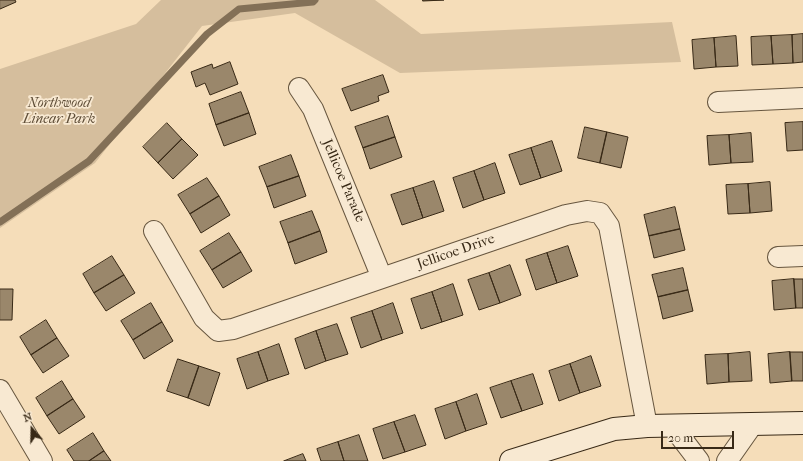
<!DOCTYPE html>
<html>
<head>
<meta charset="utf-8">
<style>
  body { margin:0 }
  #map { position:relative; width:803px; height:461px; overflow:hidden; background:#f5ddb9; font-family:"IM FELL French Canon",serif }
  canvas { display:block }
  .north { position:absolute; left:12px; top:409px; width:40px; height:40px; -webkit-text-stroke:3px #f8e9d2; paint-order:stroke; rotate:340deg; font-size:11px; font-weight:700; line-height:16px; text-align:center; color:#382916 }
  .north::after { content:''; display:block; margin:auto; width:14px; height:18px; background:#382916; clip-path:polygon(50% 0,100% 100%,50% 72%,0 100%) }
  .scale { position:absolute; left:661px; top:431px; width:73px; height:18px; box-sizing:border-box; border:2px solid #382916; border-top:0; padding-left:5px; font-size:12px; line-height:14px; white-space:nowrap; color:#382916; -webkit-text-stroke:3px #f8e9d2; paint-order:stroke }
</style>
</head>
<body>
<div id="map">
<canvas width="803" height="461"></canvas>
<div class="north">N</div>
<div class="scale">20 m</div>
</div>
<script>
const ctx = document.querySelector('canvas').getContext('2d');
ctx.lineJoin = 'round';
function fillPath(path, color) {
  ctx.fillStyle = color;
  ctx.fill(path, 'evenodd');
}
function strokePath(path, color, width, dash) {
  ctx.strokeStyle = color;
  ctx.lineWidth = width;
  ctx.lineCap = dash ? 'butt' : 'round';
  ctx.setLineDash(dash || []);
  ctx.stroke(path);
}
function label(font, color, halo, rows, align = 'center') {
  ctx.font = font + ' "IM FELL French Canon",serif';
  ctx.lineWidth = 3.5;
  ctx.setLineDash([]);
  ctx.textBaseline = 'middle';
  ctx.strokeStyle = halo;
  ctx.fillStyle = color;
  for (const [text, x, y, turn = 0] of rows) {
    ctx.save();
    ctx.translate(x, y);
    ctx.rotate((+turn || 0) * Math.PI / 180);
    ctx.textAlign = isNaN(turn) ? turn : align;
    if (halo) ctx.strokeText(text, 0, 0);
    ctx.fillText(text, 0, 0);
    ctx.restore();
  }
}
fillPath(new Path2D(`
  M161 0H375L421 34 672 22 681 62 400 73 295 13 202 26 95 163 0 228V69L136 24Z`), '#d5be9d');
strokePath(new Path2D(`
  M0 222 89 161 207 34 239 9 313 2 315 0`), '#837057', 7);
const building = new Path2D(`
  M0 0H15L16 2 0 9Z
  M423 0H444L423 1Z
  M803 34V62L793 63 792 35Z
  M792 35 793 63 773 64 771 36Z
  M736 36 738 66 716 67 714 38Z
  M771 36 773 64 752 65 751 37Z
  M714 38 716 67 694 69 692 40Z
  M230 62 238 84 210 95 205 83 196 87 191 72 212 64 213 68Z
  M383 75 389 92 378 96 379 101 351 111 342 89Z
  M241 92 249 113 216 125 209 104Z
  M249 113 256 134 224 146 216 125Z
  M388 116 395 137 363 148 355 127Z
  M803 122V150L787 151 785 123Z
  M167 123 182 139 158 163 143 147Z
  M585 127 607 132 600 163 578 158Z
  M607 132 628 137 621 168 600 163Z
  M751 133 753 162 731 163 729 135Z
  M729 135 731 163 709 165 707 136Z
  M395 137 402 157 370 169 363 148Z
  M182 139 198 155 173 179 158 163Z
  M552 141 562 171 541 178 531 148Z
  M531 148 541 178 520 185 509 155Z
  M291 155 299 176 267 187 259 167Z
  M495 163 505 193 484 200 474 171Z
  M474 171 484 200 463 208 453 178Z
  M299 176 306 196 274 208 267 187Z
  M207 178 219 196 190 214 178 195Z
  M434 181 444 211 423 218 413 188Z
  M770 182 772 211 750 213 748 184Z
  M748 184 750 213 728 214 726 185Z
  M413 188 423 218 402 225 391 195Z
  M219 196 230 215 201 233 190 214Z
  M675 207 680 229 649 236 644 215Z
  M312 211 320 231 288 243 280 222Z
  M680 229 685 250 654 258 649 236Z
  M320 231 327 252 295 264 288 243Z
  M229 233 241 252 212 270 200 251Z
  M568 246 578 276 557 283 547 253Z
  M241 252 252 271 223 288 212 270Z
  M547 253 557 283 536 290 526 260Z
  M112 256 124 275 94 293 83 274Z
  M510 265 521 295 500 303 489 273Z
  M683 268 688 290 658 297 652 275Z
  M489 273 500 303 479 310 468 280Z
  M124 275 135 293 106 311 94 293Z
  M794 279H803V308H796Z
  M794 279 796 308 774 310 772 281Z
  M453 284 463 315 442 322 432 292Z
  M0 289H13L12 320H0Z
  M688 290 693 311 663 319 658 297Z
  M432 292 442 322 421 329 411 299Z
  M151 303 162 322 133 340 121 321Z
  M393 303 403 333 382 340 372 311Z
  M372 311 382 340 361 348 351 318Z
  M46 320 57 338 31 355 20 337Z
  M162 322 173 341 144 359 133 340Z
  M337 324 348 354 326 361 316 331Z
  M316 331 326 361 305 369 295 339Z
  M57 338 69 356 43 373 31 355Z
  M279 344 289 374 268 381 258 352Z
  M258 352 268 381 247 389 237 359Z
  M750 352 752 381 729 382 728 354Z
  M790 352H803V381H792Z
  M790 352 792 381 770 383 768 354Z
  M728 354 729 382 707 384 705 355Z
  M591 356 601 386 580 393 570 364Z
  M178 359 199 366 188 398 167 391Z
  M570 364 580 393 559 401 549 371Z
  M199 366 220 373 209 406 188 398Z
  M533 374 543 404 522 411 511 381Z
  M62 381 73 399 47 416 36 398Z
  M511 381 522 411 501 418 490 388Z
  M477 394 487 424 466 431 456 402Z
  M73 399 85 417 59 434 47 416Z
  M456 402 466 431 445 439 435 409Z
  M415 415 426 445 405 452 394 422Z
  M394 422 405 452 383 459 373 429Z
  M93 433 104 451 89 461H74L67 450Z
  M359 435 368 461H344L338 442Z
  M338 442 344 461H321L317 449Z
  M104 451 111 461H89Z
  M303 454 306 461H284Z`);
fillPath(building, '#9a876b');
strokePath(building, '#382916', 1);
const street = new Path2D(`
  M299 88 313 109 382 278
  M718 102 803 98
  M154 231 204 318 218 331 233 329 566 215 587 211 600 213 609 226 647 426
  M778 257 803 256
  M0 390 42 461
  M673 427 699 461
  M727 461 753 424`);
const secondary = new Path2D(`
  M511 461 614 429 647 426 803 423`);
strokePath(street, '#67563f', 22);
strokePath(secondary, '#382916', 24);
strokePath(street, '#f8e9d2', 20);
strokePath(secondary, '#f8e9d2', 22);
label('italic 14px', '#5f4e38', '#f8e9d2', [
  ["Northwood",59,104],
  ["Linear Park",59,120]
]);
label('14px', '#382916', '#f8e9d2', [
  ["Jellicoe Parade",343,181,67],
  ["Jellicoe Drive",456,252,-19]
]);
</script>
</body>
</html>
